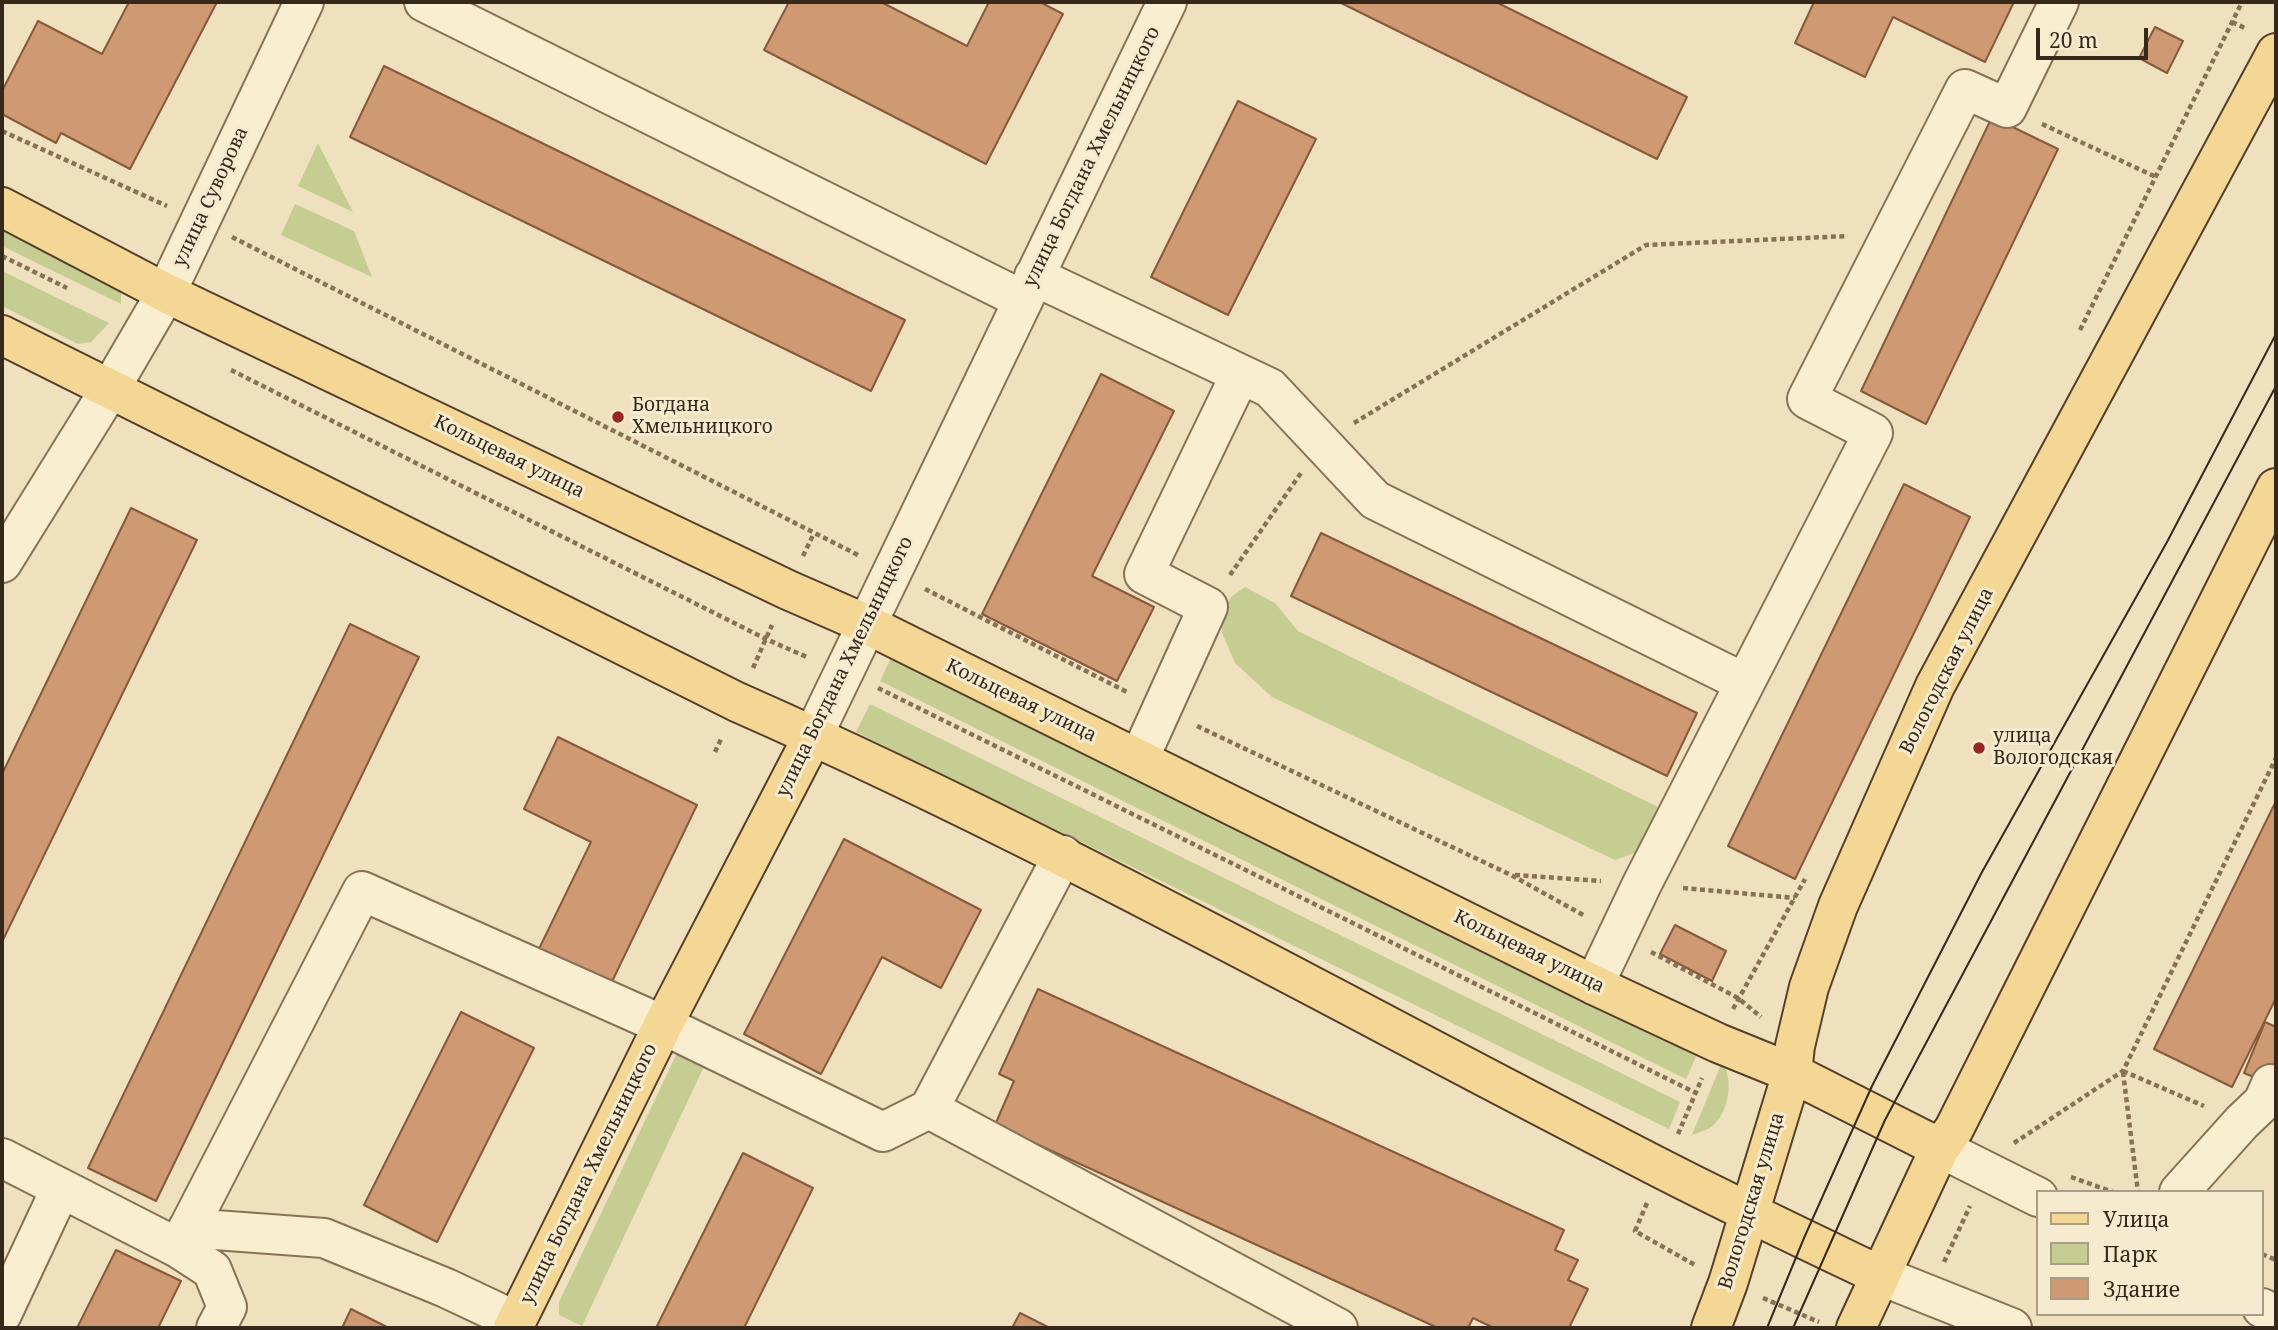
<!DOCTYPE html>
<html>
<head>
<meta charset="utf-8">
<style>
  body { margin:0 }
  #map { position:relative; width:2278px; height:1330px; overflow:hidden; background:#efe0be; font-family:"Noto Serif",serif }
  canvas { display:block }
  .frame { position:absolute; inset:0; border:4px solid #36291c; pointer-events:none }
  .legend { position:absolute; left:2036px; top:1190px; width:228px; height:126px; box-sizing:border-box; background:#f6ebce; border:2px solid #a99d87; margin:0; padding:9px 12px; list-style:none; font-size:21px; color:#36291c }
  .legend li { display:flex; align-items:center; gap:14px; height:35px }
  .legend b { width:35px; border:2px solid #a99d87 }
  .scale { position:absolute; left:2036px; top:28px; width:112px; height:32px; box-sizing:border-box; border:4px solid #36291c; border-top:0; padding-left:9px; font-size:21px; line-height:24px; white-space:nowrap; color:#36291c; -webkit-text-stroke:5px #f6ebce; paint-order:stroke }
</style>
</head>
<body>
<div id="map">
<canvas width="2278" height="1330"></canvas>
<div class="frame"></div>
<ul class="legend">
<li><b style="height:9px;background:#f4d794"></b>Улица</li>
<li><b style="height:19px;background:#c6cd92"></b>Парк</li>
<li><b style="height:19px;background:#ce9973"></b>Здание</li>
</ul>
<div class="scale">20 m</div>
</div>
<script>
const ctx = document.querySelector('canvas').getContext('2d');
ctx.lineJoin = 'round';
function fillPath(path, color) {
  ctx.fillStyle = color;
  ctx.fill(path, 'evenodd');
}
function strokePath(path, color, width, dash) {
  ctx.strokeStyle = color;
  ctx.lineWidth = width;
  ctx.lineCap = dash ? 'butt' : 'round';
  ctx.setLineDash(dash || []);
  ctx.stroke(path);
}
function label(font, color, halo, rows, align = 'center') {
  ctx.font = font + ' "Noto Serif",serif';
  ctx.lineWidth = 6;
  ctx.setLineDash([]);
  ctx.textBaseline = 'middle';
  ctx.strokeStyle = halo;
  ctx.fillStyle = color;
  for (const [text, x, y, turn = 0] of rows) {
    ctx.save();
    ctx.translate(x, y);
    ctx.rotate((+turn || 0) * Math.PI / 180);
    ctx.textAlign = isNaN(turn) ? turn : align;
    if (halo) ctx.strokeText(text, 0, 0);
    ctx.fillText(text, 0, 0);
    ctx.restore();
  }
}
fillPath(new Path2D(`
  M318 143 353 212 298 186Z
  M295 204 354 231 372 277 281 235Z
  M2 221 109 273 121 293V304L2 246Z
  M2 271 109 323 91 342 78 344 2 306Z
  M1245 587 1275 603 1298 631 1658 807 1640 851 1615 860 1272 697 1235 663 1222 633 1223 611 1231 597Z
  M891 658 1698 1052 1686 1079 880 681Z
  M870 704 1680 1102 1669 1129 856 732Z
  M678 1051 708 1058 582 1326 559 1315V1302Z
  M1722 1062C1735 1080 1728 1118 1708 1129 1703 1131 1697 1133 1692 1135Z`), '#c6cd92');
const building = new Path2D(`
  M129 2H217L130 169 61 133 56 143 2 114V91L38 21 102 54Z
  M789 2H881L967 46 989 2H1040L1063 14 986 164 764 50Z
  M1339 2H1496L1687 97 1657 159Z
  M1814 2H2014L1985 62 1893 17 1865 77 1795 43Z
  M2155 27 2183 41 2167 73 2139 58Z
  M384 66 905 320 871 391 350 137Z
  M1238 101 1316 139 1228 315 1151 277Z
  M1992 117 2058 149 1926 424 1861 391Z
  M1101 374 1174 411 1092 576 1154 607 1117 681 982 614Z
  M1904 484 1970 517 1795 879 1728 846Z
  M131 508 197 540 2 942V774Z
  M1321 533 1697 713 1667 776 1291 596Z
  M350 624 419 657 156 1201 88 1168Z
  M558 737 697 805 607 992 535 957 591 842 524 809Z
  M2276 801V998L2232 1087 2154 1049Z
  M844 839 981 910 941 988 882 957 821 1074 744 1034Z
  M1675 925 1726 951 1712 981 1660 954Z
  M1038 989 1564 1230 1555 1250 1578 1260 1568 1280 1588 1289 1569 1328H1494L1473 1318 1468 1328H1438L995 1125 1014 1081 999 1074Z
  M461 1012 534 1048 437 1242 364 1205Z
  M2265 1022 2276 1027V1086L2244 1073Z
  M743 1153 813 1188 744 1328H656Z
  M116 1250 181 1281 158 1328H77Z
  M351 1309 389 1328H342Z
  M1020 1313 1050 1328H1012Z`);
fillPath(building, '#ce9973');
strokePath(building, '#875a3c', 2);
const minor = new Path2D(`
  M424 2 1023 300
  M1034 276 1270 388 1375 500 1745 683
  M2 563 110 389 166 293 304 2
  M813 736 1167 2
  M1139 759 1208 607 1144 574 1240 375
  M1594 985 1642 884 1873 433 1807 399 1965 89 2007 108 2059 2
  M929 1109 1338 1328
  M1940 1148 2038 1197
  M2 1158 178 1248 362 891 663 1025 883 1132 929 1109 1063 855
  M2179 1192 2242 1122 2263 1102 2271 1084
  M188 1228 324 1238 446 1288 516 1321
  M178 1248 212 1270 227 1307 216 1328
  M1879 1275 2012 1328
  M2262 1308 2276 1315
  M2 1314 61 1188`);
const major = new Path2D(`
  M2 207 166 293 788 590 866 624 1594 985 1718 1043 1792 1073 1940 1148
  M2 335 737 702C1053 841 1353 1011 1660 1168 1732 1205 1806 1240 1879 1275
  M513 1328 663 1025 813 736
  M1711 1328 1728 1283 1792 1073 1795 1046 1809 987 1838 906 1935 686 2276 53
  M1856 1328 1940 1148 1954 1129 2276 488`);
strokePath(minor, '#887156', 42);
strokePath(major, '#553f2b', 42);
strokePath(new Path2D(`
  M2232 22 2247 29
  M2042 124 2156 177
  M2 131 167 206
  M232 237 858 555
  M2 256 67 288
  M2080 330 2242 2
  M231 370 766 639 809 658
  M1354 423 1646 245 1848 236
  M803 556 814 533
  M1230 575 1301 473
  M925 589 1129 693
  M753 668 772 625
  M878 688 1696 1093
  M1197 726 1511 875 1585 916
  M715 752 722 737
  M1515 875 1601 881
  M1683 888 1795 898
  M1651 952 1738 998 1761 1017
  M1733 1009 1805 879
  M2123 1071 2204 1106
  M2123 1072 2138 1192
  M1678 1134 1702 1078
  M2014 1143 2123 1071 2276 758
  M2071 1177 2113 1192
  M1647 1203 1635 1231 1695 1265
  M2262 1254 2276 1260
  M1944 1262 1970 1206
  M1763 1298 1819 1322`), '#887156', 4.5, [5, 3.5]);
strokePath(minor, '#faeed1', 38);
strokePath(major, '#f4d794', 38);
strokePath(new Path2D(`
  M1767 1328 1804 1238 1872 1086 1982 872 2167 542 2276 334
  M1793 1328 1885 1120 2276 386`), '#36291c', 2);
for (const [x, y, r, color] of [
  [618,417,7,"#982525"],
  [1979,748,7,"#982525"]
]) {
  const dot = new Path2D();
  dot.arc(x, y, r, 0, 2 * Math.PI);
  ctx.fillStyle = color;
  ctx.fill(dot);
  strokePath(dot, '#f6ebce', 2.5);
}
label('19px', '#36291c', '#f6ebce', [
  ["улица Богдана Хмельницкого",1092,157,-64],
  ["улица Суворова",211,197,-65],
  ["Кольцевая улица",509,457,26],
  ["улица Богдана Хмельницкого",845,667,-64],
  ["Вологодская улица",1947,671,-63],
  ["Кольцевая улица",1021,701,26],
  ["Кольцевая улица",1529,952,26],
  ["улица Богдана Хмельницкого",589,1174,-64],
  ["Вологодская улица",1752,1201,-73]
]);
label('19px', '#36291c', '#f6ebce', [
  ["Богдана",632,406],
  ["Хмельницкого",632,428],
  ["улица",1993,737],
  ["Вологодская",1993,759]
], 'left');
</script>
</body>
</html>
